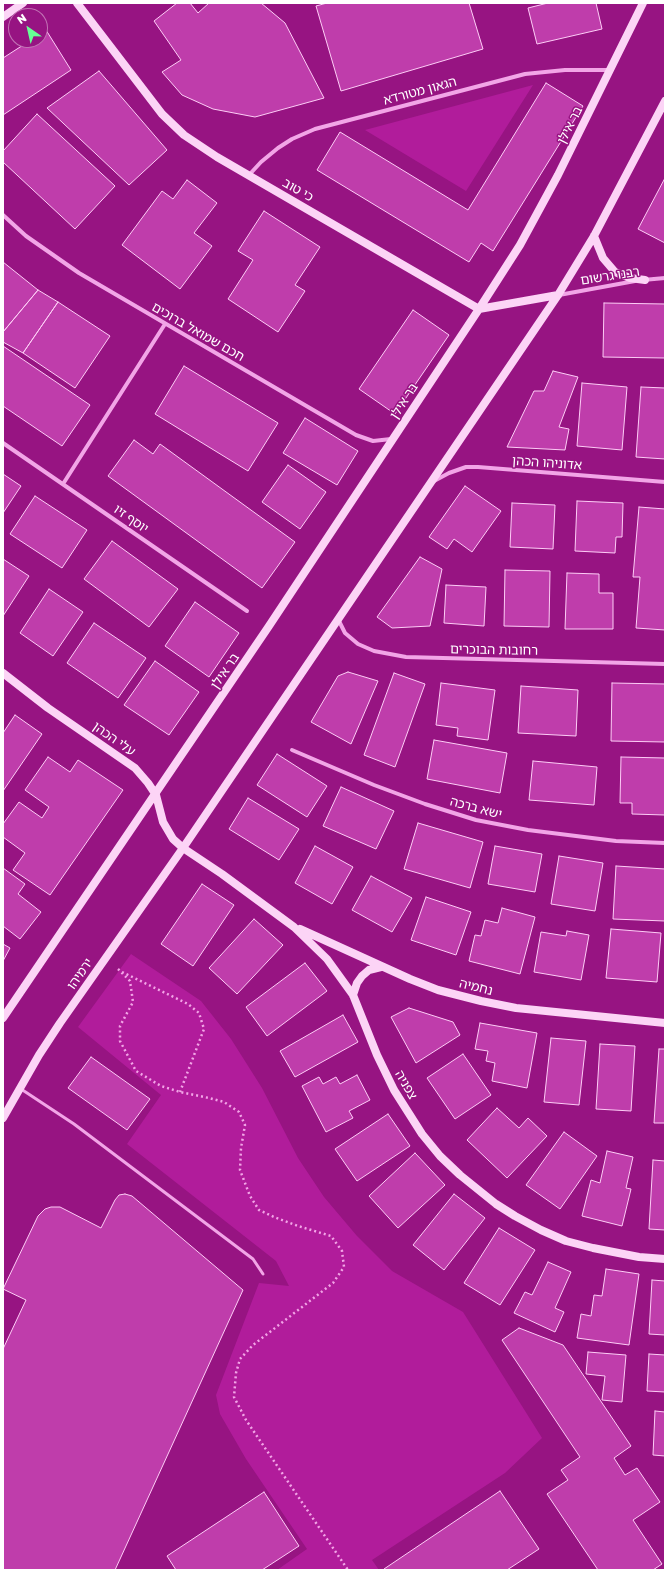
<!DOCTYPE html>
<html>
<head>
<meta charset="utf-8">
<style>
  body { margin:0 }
  #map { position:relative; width:668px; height:1573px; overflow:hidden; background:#971482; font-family:"Golos Text",sans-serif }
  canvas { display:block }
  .frame { position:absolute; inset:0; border:4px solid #fff; pointer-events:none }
  .north { position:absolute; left:8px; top:8px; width:40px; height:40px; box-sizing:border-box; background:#971482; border:1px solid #c172b4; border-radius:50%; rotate:326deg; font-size:11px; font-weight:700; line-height:16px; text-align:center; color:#fff }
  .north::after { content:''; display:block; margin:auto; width:14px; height:18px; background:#66ff95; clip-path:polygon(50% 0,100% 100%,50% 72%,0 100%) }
</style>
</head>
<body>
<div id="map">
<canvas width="668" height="1573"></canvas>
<div class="frame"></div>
<div class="north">N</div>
</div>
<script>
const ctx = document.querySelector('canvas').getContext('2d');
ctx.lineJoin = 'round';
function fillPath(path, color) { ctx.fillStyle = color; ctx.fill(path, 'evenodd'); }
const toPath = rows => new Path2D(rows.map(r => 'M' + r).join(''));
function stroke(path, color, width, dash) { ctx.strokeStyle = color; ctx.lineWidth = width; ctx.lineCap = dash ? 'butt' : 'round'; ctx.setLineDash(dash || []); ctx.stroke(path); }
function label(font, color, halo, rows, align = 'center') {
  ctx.font = font + ' "Golos Text","Noto Sans Hebrew",sans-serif'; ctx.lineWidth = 3; ctx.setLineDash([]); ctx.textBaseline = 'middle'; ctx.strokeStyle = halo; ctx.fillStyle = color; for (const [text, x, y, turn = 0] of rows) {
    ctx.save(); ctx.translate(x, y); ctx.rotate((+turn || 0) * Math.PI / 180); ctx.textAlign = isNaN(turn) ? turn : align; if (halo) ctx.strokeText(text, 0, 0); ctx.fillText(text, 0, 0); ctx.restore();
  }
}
fillPath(toPath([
  [533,85,466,191,365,130],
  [131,954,201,1001,231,1039,262,1088,298,1158,324,1197,357,1236,392,1271,463,1312,542,1438,505,1473,372,1560,379,1570,277,1570,307,1549,246,1459,220,1414,216,1395,259,1283,289,1286,276,1261,127,1144,161,1095,78,1027]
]), '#b11c9b');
const building = toPath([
  [177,3,190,3,198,13,209,3,261,3,285,23,324,98,255,117,213,109,182,95,162,72,181,60,154,21,177,3],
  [327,3,469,3,483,49,341,91,316,6,327,3],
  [548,3,596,3,602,29,537,44,528,8,548,3],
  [46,30,71,70,3,115,3,58,31,40,40,40,40,34,46,30],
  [99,71,167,150,129,185,47,108,99,71],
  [546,83,583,106,493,251,481,243,469,262,317,170,340,132,468,210,546,83],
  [37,114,115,186,75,229,3,162,3,151,37,114],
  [665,178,665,243,638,229,665,178],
  [187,180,217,203,194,233,212,246,180,289,122,245,162,191,173,199,187,180],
  [264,211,320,247,295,285,305,291,278,332,228,299,253,260,238,251,264,211],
  [3,262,38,290,3,332,3,262],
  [38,290,58,302,23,353,3,342,3,332,38,290],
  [58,302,110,336,75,388,23,353,58,302],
  [604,303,665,304,665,358,603,357,604,303],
  [413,310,449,335,395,414,359,389,413,310],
  [3,346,90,405,62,446,3,406,3,346],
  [184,366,278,423,248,471,155,414,184,366],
  [553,371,578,377,559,427,569,429,565,450,507,447,534,391,544,391,553,371],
  [582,383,627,387,622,450,577,446,582,383],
  [641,387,665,388,665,459,636,457,641,387],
  [305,418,358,451,337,485,283,453,305,418],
  [134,440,153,454,160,444,295,542,262,588,108,476,134,440],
  [288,465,326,492,300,529,262,502,288,465],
  [3,474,21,486,3,513,3,474],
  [465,486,501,511,472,552,454,539,447,549,429,537,465,486],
  [35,496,87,530,62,568,10,534,35,496],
  [577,501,623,503,622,537,616,537,615,553,575,551,577,501],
  [512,503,555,505,553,549,510,547,512,503],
  [639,507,665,509,665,630,636,628,640,577,633,577,639,507],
  [112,541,178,589,149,627,84,579,112,541],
  [420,557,442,569,430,626,392,628,377,617,420,557],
  [3,559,29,576,3,616,3,559],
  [505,570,550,571,549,627,504,626,505,570],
  [567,573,599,574,599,593,613,593,613,629,565,629,567,573],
  [446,585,486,587,484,626,444,623,446,585],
  [49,589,83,612,53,656,20,633,49,589],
  [195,602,239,633,209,677,165,646,195,602],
  [94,623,146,658,118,698,67,663,94,623],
  [155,661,199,692,169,735,124,705,155,661],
  [348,672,378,681,351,744,311,722,338,676,348,672],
  [394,673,425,684,395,767,364,755,394,673],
  [441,683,495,690,488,740,457,736,458,728,436,725,441,683],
  [612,683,665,684,665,742,611,741,612,683],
  [521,686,578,690,576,736,518,733,521,686],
  [15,715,42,734,3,791,3,733,15,715],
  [434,740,507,753,500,793,427,779,434,740],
  [277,754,327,786,307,817,257,785,277,754],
  [48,757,70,772,78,760,123,790,50,895,13,870,25,853,3,837,3,824,19,802,42,818,49,807,25,790,48,757],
  [621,757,665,758,665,815,632,814,632,803,620,803,621,757],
  [533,761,597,767,594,805,529,800,533,761],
  [341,787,394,811,376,849,323,826,341,787],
  [248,798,299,829,279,860,229,829,248,798],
  [418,823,483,842,470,888,404,869,418,823],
  [315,846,353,867,332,904,295,883,315,846],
  [495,846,542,854,535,892,488,884,495,846],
  [559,856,603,863,595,911,551,904,559,856],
  [616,866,665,869,665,921,613,919,616,866],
  [3,868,25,884,18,894,41,912,20,939,3,926,3,868],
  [371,876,412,898,392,932,352,910,371,876],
  [202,884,234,905,193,966,161,944,202,884],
  [426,897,471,912,456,955,411,940,426,897],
  [502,908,535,917,520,974,469,961,475,935,481,936,485,920,498,923,502,908],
  [254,919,283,945,237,994,209,968,254,919],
  [611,929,661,933,657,982,606,978,611,929],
  [567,931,589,935,581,980,534,972,541,932,566,936,567,931],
  [3,944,10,948,3,961,3,944],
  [305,963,327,991,267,1036,246,1007,305,963],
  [409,1008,453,1022,460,1035,416,1063,391,1017,409,1008],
  [343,1015,358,1042,295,1077,280,1051,343,1015],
  [480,1023,537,1033,527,1088,492,1081,495,1063,486,1061,488,1051,475,1049,480,1023],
  [551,1038,586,1041,579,1105,544,1102,551,1038],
  [600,1044,635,1046,631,1111,596,1109,600,1044],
  [659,1049,665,1049,665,1123,654,1123,659,1049],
  [463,1054,491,1095,455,1119,427,1078,463,1054],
  [91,1057,150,1099,127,1130,68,1088,91,1057],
  [357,1075,370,1100,349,1111,353,1118,326,1132,302,1086,319,1077,323,1084,336,1077,340,1084,357,1075],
  [497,1108,519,1128,528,1118,547,1136,507,1178,467,1140,497,1108],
  [388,1114,410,1146,357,1181,335,1149,388,1114],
  [564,1132,597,1156,560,1209,526,1185,564,1132],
  [607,1151,633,1157,626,1188,631,1189,622,1226,582,1216,591,1180,600,1183,607,1151],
  [415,1153,445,1185,398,1228,369,1196,415,1153],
  [653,1160,665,1161,665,1230,649,1229,653,1160],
  [125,1194,132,1196,243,1290,115,1570,3,1570,3,1349,26,1300,3,1289,38,1216,45,1209,51,1207,60,1207,101,1228,115,1200,119,1195,125,1194],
  [454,1194,485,1218,444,1270,413,1245,454,1194],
  [499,1228,535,1250,500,1305,464,1283,499,1228],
  [548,1262,571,1272,555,1308,564,1312,555,1332,514,1313,525,1292,532,1295,548,1262],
  [606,1269,639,1274,629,1345,577,1338,581,1314,591,1316,594,1295,602,1296,606,1269],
  [652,1280,665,1281,665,1335,649,1334,652,1280],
  [519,1328,563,1345,631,1446,614,1458,625,1475,637,1468,660,1502,633,1520,662,1564,653,1570,598,1570,547,1494,568,1480,561,1470,580,1457,502,1340,519,1328],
  [588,1352,626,1355,622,1402,602,1400,605,1376,586,1374,588,1352],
  [649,1354,665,1355,665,1392,647,1391,649,1354],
  [655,1411,665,1412,665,1456,653,1455,655,1411],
  [500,1491,539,1549,507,1570,385,1570,384,1569,500,1491],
  [264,1492,299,1546,262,1570,176,1570,167,1556,264,1492]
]);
fillPath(building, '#bf3dab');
stroke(building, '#fdcdf6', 1);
stroke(toPath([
  [118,969,130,981,133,1002,120,1026,120,1041,136,1071,161,1086,180,1092,209,1098,224,1102,239,1112,245,1125,241,1148,240,1170,250,1196,259,1210,274,1217,298,1226,331,1236,342,1251,344,1267,333,1283,253,1345,240,1359,236,1373,234,1397,246,1420,348,1570],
  [122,972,188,1004,199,1013,204,1029,180,1092]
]), '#f2a5e7', 2.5, [2, 3]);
stroke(toPath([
  [21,1089,74,1124,253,1259,263,1274]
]), '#f2a5e7', 3);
stroke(toPath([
  [249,175,261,162,278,148,292,139,315,129,525,74,565,70,610,70],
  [3,215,26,236,79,273,356,435,373,441,391,439],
  [643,280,665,278],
  [559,295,635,281],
  [3,443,247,611],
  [434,481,449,473,466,467,478,467,665,482],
  [63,484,165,324],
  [338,619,345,633,358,644,374,651,406,657,665,664],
  [292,750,374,785,425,804,476,820,528,830,616,841,665,843]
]), '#f2a5e7', 4);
stroke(toPath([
  [77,3,162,114,184,135,217,157,479,309,558,295],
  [3,17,23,3],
  [594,236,603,258,615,272,630,278,645,280],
  [3,673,48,708,135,768,148,783,156,795,163,822,173,839,183,848,222,874,294,927,327,959,353,995,377,1055,394,1090,422,1134,440,1156,460,1175,496,1204,515,1216,541,1230,566,1241,593,1248,639,1257,665,1259],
  [300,929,410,979,438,990,481,1001,516,1008,665,1023],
  [353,995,357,983,362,976,369,970,381,967],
  [3,1018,269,626,479,309,520,245,558,175,643,3],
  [3,1118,39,1055,60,1023,183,848,558,295,594,236,665,101]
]), '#fcd4f6', 8);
label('13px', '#fff', '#971482', [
  ["הגאון מטורדא",420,91,-15],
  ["בר אילן",570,125,-63],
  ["כי טוב",298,190,30],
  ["רבנו גרשום",610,276,-9],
  ["חכם שמואל ברוכים",198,332,30],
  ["בר אילן",404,401,-57],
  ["אדוניהו הכהן",547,463,4],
  ["יוסף זיו",131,519,35],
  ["רחובות הבוכרים",494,650,1],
  ["בר אילן",225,671,-56],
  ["עלי הכהן",114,739,35],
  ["ישא ברכה",476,808,15],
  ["ירמיהו",80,974,-55],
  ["נחמיה",476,987,14],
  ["צפניה",406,1085,60]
]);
</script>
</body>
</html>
